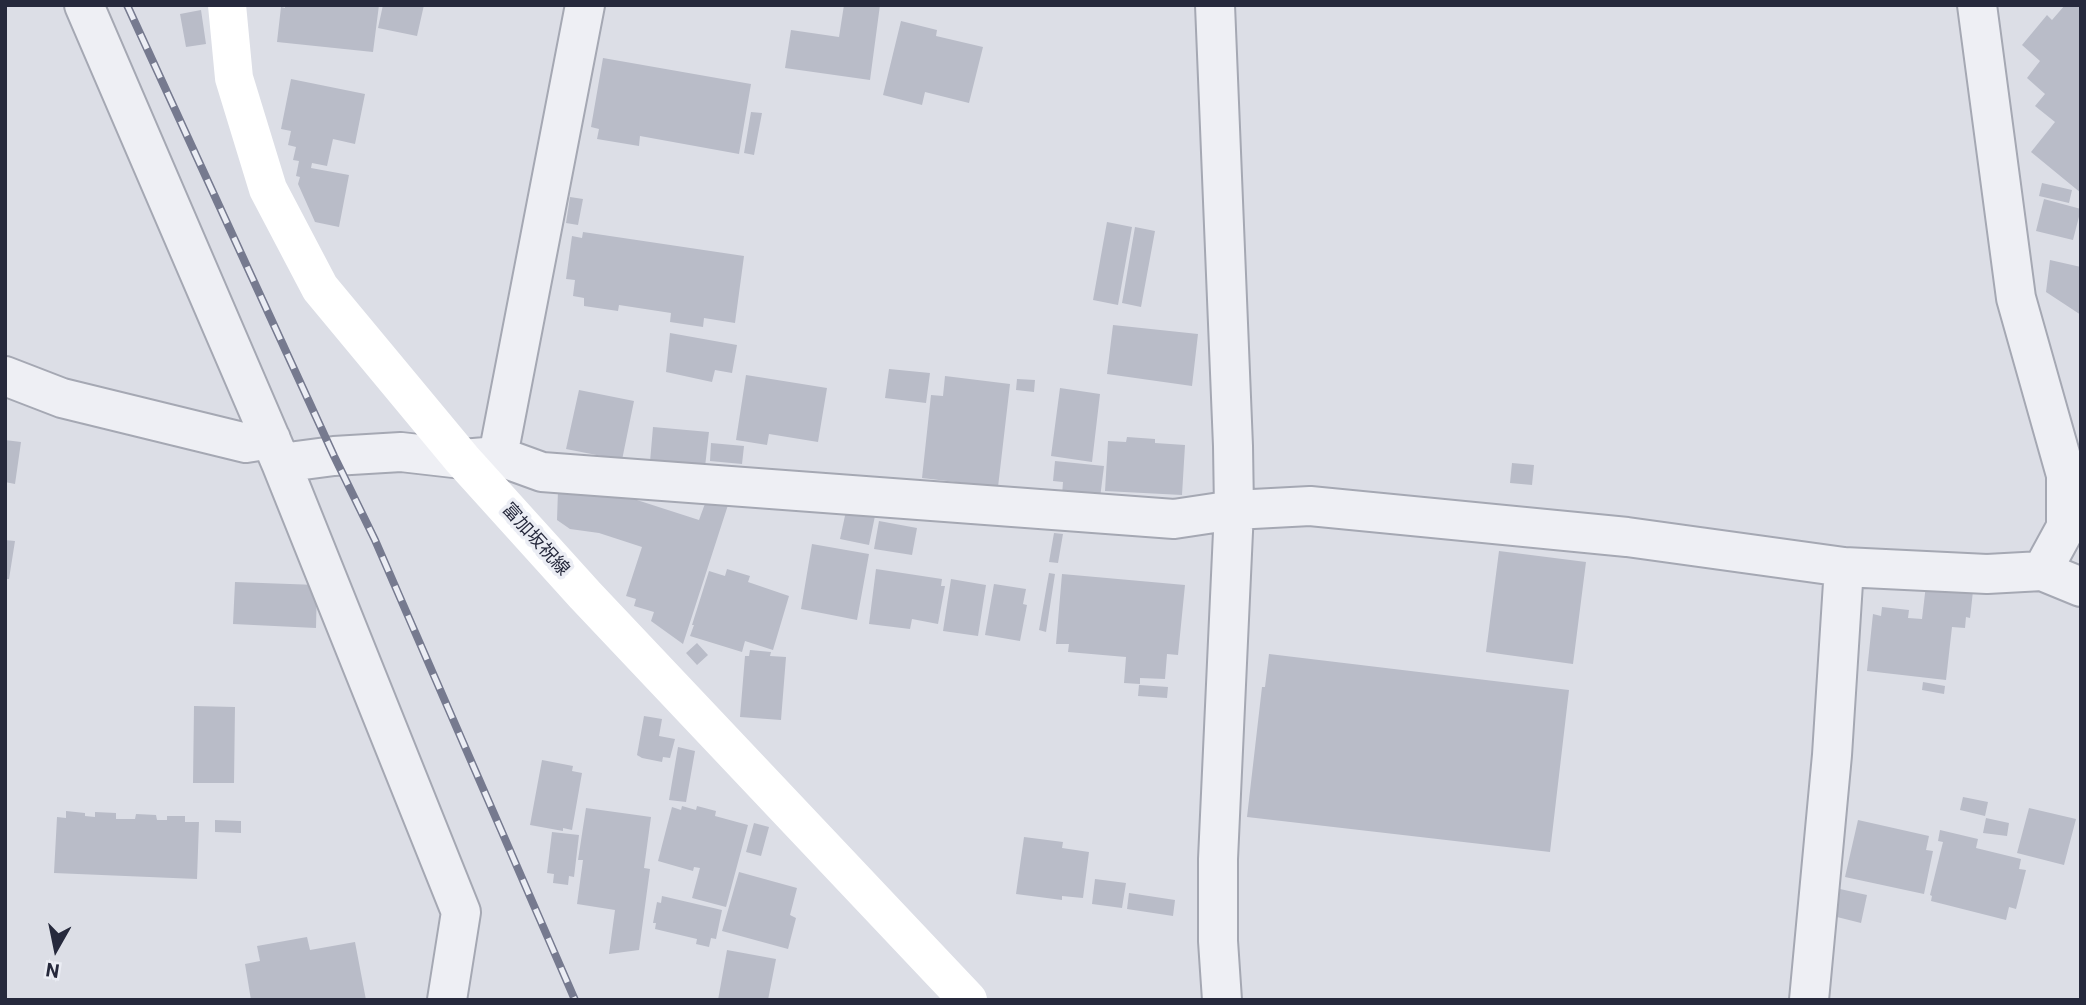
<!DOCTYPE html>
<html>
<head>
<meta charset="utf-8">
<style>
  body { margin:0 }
  #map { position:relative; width:2086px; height:1005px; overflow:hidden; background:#dcdee6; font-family:Roboto,sans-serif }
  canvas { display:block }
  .frame { position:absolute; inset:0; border:7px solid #26293c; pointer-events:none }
  .north { position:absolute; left:21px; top:914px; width:70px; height:70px; -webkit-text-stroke:5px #ebedf4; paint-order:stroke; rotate:189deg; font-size:19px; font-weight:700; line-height:28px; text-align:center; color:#26293c }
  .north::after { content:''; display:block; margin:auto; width:24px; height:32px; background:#26293c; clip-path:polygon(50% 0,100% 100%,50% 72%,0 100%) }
</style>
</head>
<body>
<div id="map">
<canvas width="2086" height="1005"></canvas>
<div class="frame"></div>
<div class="north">N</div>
</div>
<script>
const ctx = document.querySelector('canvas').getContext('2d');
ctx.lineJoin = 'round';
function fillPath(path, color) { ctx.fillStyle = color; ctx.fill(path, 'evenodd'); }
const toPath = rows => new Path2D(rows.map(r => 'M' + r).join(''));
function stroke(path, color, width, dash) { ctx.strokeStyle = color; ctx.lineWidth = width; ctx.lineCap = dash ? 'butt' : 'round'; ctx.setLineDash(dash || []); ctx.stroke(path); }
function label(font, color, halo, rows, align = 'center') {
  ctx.font = font + ' Roboto,"Noto Sans JP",sans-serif'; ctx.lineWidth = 7; ctx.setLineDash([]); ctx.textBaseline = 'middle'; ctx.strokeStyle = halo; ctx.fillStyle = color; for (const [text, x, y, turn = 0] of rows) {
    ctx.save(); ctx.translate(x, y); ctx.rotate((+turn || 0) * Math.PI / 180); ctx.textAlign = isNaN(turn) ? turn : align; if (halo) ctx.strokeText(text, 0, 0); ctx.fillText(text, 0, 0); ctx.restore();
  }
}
fillPath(toPath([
  [285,5,379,5,373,52,277,42,281,7,285,8],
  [383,5,424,5,417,36,378,28],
  [844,5,880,5,870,80,785,68,791,30,839,37],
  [2065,5,2081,5,2081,193,2031,152,2055,122,2035,106,2045,94,2027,78,2040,61,2022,45,2047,15,2052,20],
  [201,10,206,44,186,47,180,14],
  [901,21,937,30,936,36,983,47,969,103,925,92,922,105,883,95],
  [603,58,751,84,739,154,640,136,639,146,597,139,599,129,591,127],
  [291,79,365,94,355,144,333,139,327,166,312,163,311,168,349,175,339,227,315,222,298,184,300,177,296,176,299,161,293,160,296,147,288,145,291,131,281,129],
  [751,112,762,113,754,155,744,153],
  [2042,183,2072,190,2069,203,2039,196],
  [570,197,583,199,578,225,566,223],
  [2044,199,2081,209,2073,240,2036,231],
  [1107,222,1132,227,1118,305,1093,300],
  [1135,227,1155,231,1141,307,1122,303],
  [583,232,744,256,735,323,704,318,703,327,670,322,671,313,619,305,618,311,584,306,584,298,573,296,575,280,566,279,572,236,582,238],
  [2050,260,2081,267,2081,315,2046,292],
  [1113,325,1198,334,1192,386,1107,374],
  [670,333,737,345,732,373,715,370,712,382,666,372],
  [889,369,930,373,926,403,885,398],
  [746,375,827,388,818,442,769,434,767,445,736,440],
  [945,376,1010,384,998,487,922,478,931,395,943,396],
  [1017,379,1035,380,1034,392,1016,390],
  [1060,388,1100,394,1092,462,1051,456],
  [579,390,634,401,622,460,566,449],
  [653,427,709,432,705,467,650,462],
  [1127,437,1155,439,1155,443,1185,445,1182,495,1105,491,1108,441,1126,442],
  [5,440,21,442,15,484,5,482],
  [711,443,744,446,742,464,710,461],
  [1055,461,1104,466,1100,498,1062,495,1063,482,1053,481],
  [1512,463,1534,465,1532,485,1510,483],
  [558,490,612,492,699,520,707,498,728,505,683,644,651,621,654,612,634,606,636,599,626,596,642,547,599,533,570,529,557,520],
  [846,511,875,516,869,545,840,539],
  [879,521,917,528,912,555,874,549],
  [1054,533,1063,534,1058,563,1049,562],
  [5,540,15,541,9,579,5,579],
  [812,544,869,554,857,620,801,609],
  [1499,551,1586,562,1573,664,1486,652],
  [727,569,750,576,748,582,789,596,773,650,745,641,742,652,690,636,694,625,692,625,709,571,725,576],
  [876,569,942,579,941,586,945,586,938,624,912,619,910,629,869,624],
  [1049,573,1055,574,1046,632,1039,630],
  [1062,574,1185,585,1178,655,1167,654,1165,679,1140,678,1140,684,1124,683,1126,657,1068,652,1069,644,1056,644],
  [951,579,986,585,978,636,943,631],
  [235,582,317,585,316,628,233,624],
  [994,584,1026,589,1023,604,1027,605,1020,641,985,635],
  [1926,585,1973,591,1970,618,1966,617,1965,628,1952,627,1946,680,1867,671,1873,614,1881,616,1882,607,1909,610,1908,618,1922,619],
  [697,643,708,655,697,665,686,653],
  [750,650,771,652,770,656,786,657,781,720,740,717,745,656,749,656],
  [1269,654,1569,690,1550,852,1247,817,1262,687,1265,687],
  [1923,682,1945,686,1944,694,1922,690],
  [1139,685,1168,687,1167,698,1138,696],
  [194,706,235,707,234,783,193,783],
  [644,716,662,719,659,736,675,739,670,758,663,757,662,762,642,758,637,755],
  [678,747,695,751,686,802,669,800],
  [542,760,573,766,572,771,582,773,572,830,563,828,563,831,530,825],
  [1963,797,1988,802,1985,816,1960,810],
  [682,806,696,810,697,806,716,811,715,816,748,825,726,907,692,898,700,868,694,867,693,871,658,861,672,807,681,810],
  [586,808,651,817,644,868,650,869,639,950,609,954,615,910,577,904,583,860,578,860],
  [2029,808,2076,819,2064,865,2017,853],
  [66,811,85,813,85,816,95,817,95,812,116,813,116,819,135,819,136,814,156,815,157,820,167,820,167,816,185,816,185,822,199,822,197,879,54,873,57,817,66,818],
  [1986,818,2009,823,2007,836,1983,833],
  [215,820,241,821,241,833,215,832],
  [1858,820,1929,836,1926,850,1933,851,1924,894,1845,877],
  [754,823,769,827,761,856,746,852],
  [1940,830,1978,839,1976,848,2021,859,2019,869,2026,870,2016,909,2009,907,2006,920,1931,901,1932,896,1930,895,1943,842,1938,841],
  [552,832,579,835,574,877,569,876,568,885,553,883,554,874,547,873],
  [1024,837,1063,842,1062,848,1089,852,1083,898,1062,896,1062,900,1016,894],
  [739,872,797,888,790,915,796,918,788,949,722,931],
  [1095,879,1126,883,1122,908,1092,904],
  [1840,889,1867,895,1861,923,1833,916],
  [1129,893,1175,900,1173,916,1127,909],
  [662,896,722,910,716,939,711,938,709,947,696,944,697,939,655,929,656,923,653,923,657,902,661,903],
  [307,937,310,950,355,942,366,1000,251,1000,245,964,260,961,257,946],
  [727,950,776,959,768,1000,718,1000]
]), '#b9bcc8');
const minor = toPath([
  [84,5,281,463,461,912,447,1000],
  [1215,5,1233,446,1234,510,1218,859,1218,941,1222,1000],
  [1977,5,2016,298,2066,475,2066,527,2042,571],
  [5,376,62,398,246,443,271,439],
  [498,456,585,5],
  [281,463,334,456,401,452,462,459,498,456,542,472,1174,519,1234,510,1310,506,1627,537,1844,567,1987,574,2042,571,2081,587],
  [1809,1000,1832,755,1844,567]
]);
stroke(minor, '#a5a8b3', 42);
stroke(minor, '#eeeff4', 38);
stroke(toPath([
  [227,5,234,78,268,189,320,288,462,459,585,595,968,1000]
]), '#fff', 38);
const rail = toPath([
  [127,5,334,456,375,540,575,1000]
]);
stroke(rail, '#767a8f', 8);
stroke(rail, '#ebedf4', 5, [16]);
label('18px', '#26293c', '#ebedf4', [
  ["富加坂祝線",535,540,48]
]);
</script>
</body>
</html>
